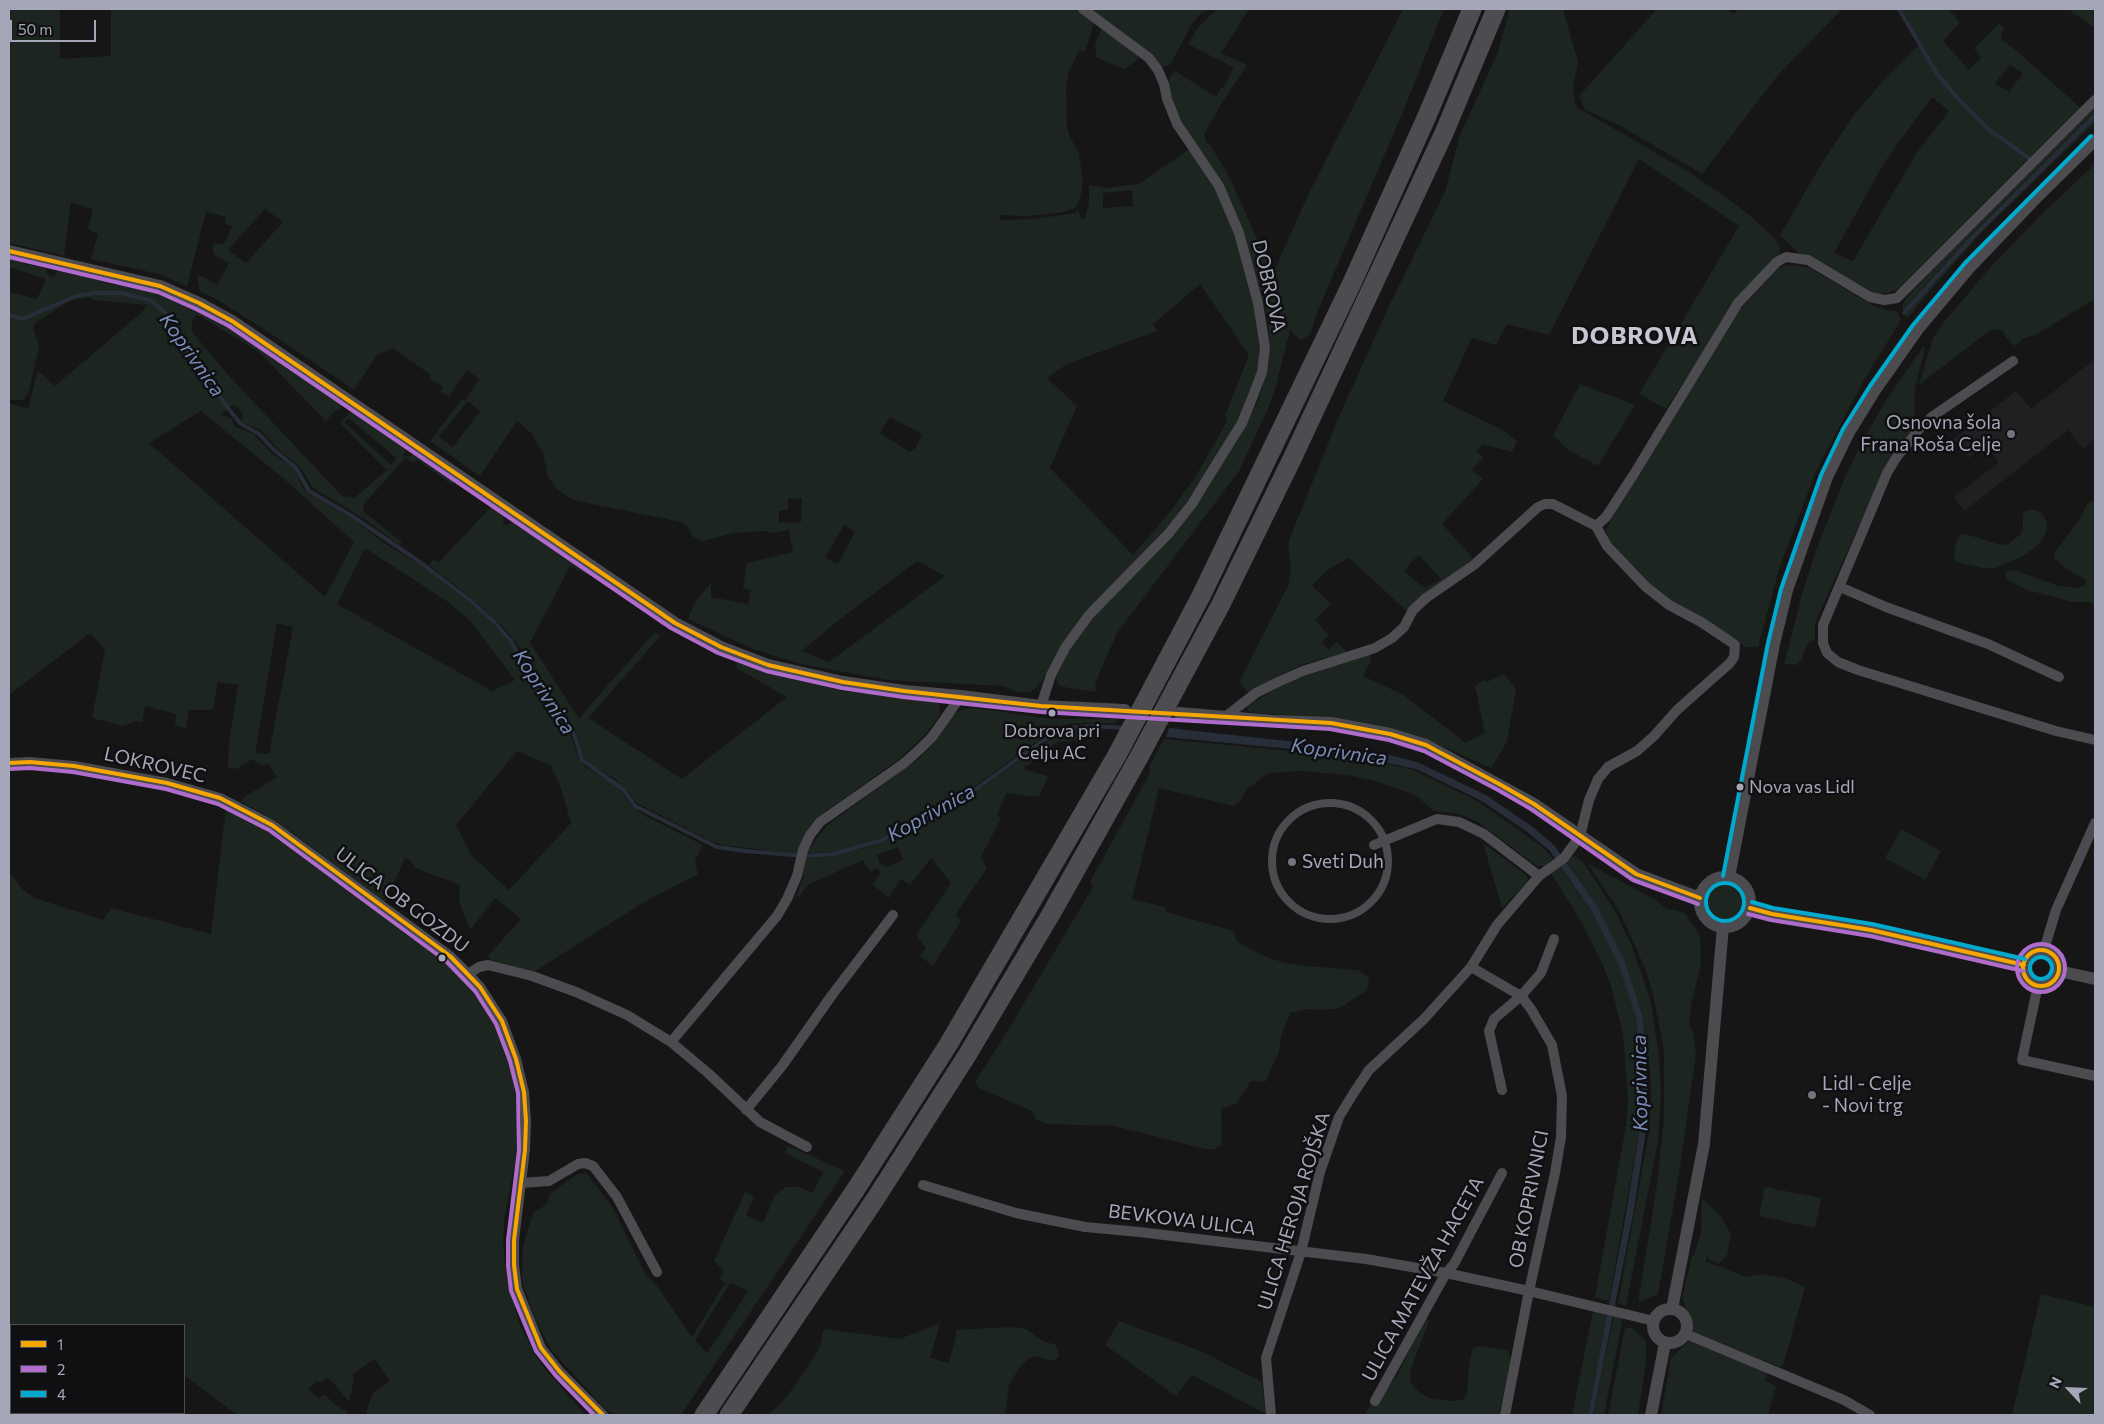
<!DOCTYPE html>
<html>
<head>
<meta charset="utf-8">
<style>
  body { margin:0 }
  #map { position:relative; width:2104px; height:1424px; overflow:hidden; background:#161616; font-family:Commissioner,sans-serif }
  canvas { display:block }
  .frame { position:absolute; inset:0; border:10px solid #a5a7b8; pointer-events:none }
  .legend { position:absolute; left:10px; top:1324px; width:175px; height:90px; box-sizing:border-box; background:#101012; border:1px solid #4c4c54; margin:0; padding:6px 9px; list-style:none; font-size:15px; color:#a5a7b8 }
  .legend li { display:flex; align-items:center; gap:10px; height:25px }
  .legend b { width:25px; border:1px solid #4c4c54 }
  .north { position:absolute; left:2044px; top:1364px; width:50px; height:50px; -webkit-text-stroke:4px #101012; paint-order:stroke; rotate:295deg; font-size:14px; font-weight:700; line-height:20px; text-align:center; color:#a5a7b8 }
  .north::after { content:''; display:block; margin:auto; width:18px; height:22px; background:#a5a7b8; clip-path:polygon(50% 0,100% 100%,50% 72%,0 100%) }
  .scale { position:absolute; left:10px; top:20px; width:86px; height:22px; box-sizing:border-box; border:2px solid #a5a7b8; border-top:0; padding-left:6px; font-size:15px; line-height:18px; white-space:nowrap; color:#a5a7b8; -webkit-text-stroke:4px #101012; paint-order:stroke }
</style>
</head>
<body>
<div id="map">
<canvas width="2104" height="1424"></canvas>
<div class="frame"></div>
<ul class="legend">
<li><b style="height:6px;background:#f7a600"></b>1</li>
<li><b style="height:6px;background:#b06ccc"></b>2</li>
<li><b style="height:6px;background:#00a9ce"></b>4</li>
</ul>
<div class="north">N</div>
<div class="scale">50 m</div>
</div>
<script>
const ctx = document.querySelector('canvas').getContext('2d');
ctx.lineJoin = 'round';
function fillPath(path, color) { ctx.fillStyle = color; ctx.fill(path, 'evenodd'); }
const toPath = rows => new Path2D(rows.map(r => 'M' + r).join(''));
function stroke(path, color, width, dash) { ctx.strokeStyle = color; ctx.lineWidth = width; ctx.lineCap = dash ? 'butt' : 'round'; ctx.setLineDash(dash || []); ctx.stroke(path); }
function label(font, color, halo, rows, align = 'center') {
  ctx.font = font + ' Commissioner,sans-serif'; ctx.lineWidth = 5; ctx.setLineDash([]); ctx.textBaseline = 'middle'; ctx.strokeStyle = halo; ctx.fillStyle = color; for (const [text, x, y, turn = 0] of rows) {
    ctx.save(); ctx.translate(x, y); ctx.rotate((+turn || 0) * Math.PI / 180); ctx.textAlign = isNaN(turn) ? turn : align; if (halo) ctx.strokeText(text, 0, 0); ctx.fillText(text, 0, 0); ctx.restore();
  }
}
fillPath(toPath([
  [2095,359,2095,439,2083,449,2068,430,1964,511,1954,497,1999,462,1985,445,1969,458,1954,439,2016,391,2031,409]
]), '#202022');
fillPath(toPath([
  [9,9,60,9,60,59,111,56,111,9,1076,9,1094,23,1085,52,1079,50,1073,63,1068,74,1066,91,1067,126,1070,137,1079,153,1083,183,1080,198,1075,208,1064,212,1027,216,999,215,1000,220,1034,219,1075,213,1078,210,1082,219,1085,219,1089,203,1089,185,1105,188,1139,184,1191,148,1212,180,1238,244,1251,290,1260,336,1260,357,1256,375,1240,417,1197,488,1173,521,1117,580,1061,645,1042,681,1036,688,1029,692,1019,692,1002,686,887,680,797,663,753,649,688,619,693,606,711,582,711,597,748,604,751,590,743,588,747,563,793,552,789,530,772,533,764,531,734,533,702,541,692,536,687,526,681,522,573,500,557,489,548,477,543,453,531,433,517,421,480,476,430,441,462,399,465,401,479,379,467,370,449,397,441,392,443,386,429,379,431,375,393,348,377,355,354,390,270,333,216,299,201,292,198,284,198,274,217,285,229,263,214,255,212,247,215,243,224,244,232,226,225,224,226,217,206,212,187,286,158,274,91,259,98,234,88,229,93,209,71,202,64,256,9,243],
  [1132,190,1133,206,1103,208,1103,193],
  [265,209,283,222,246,263,228,250],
  [1200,284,1249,355,1225,416,1227,421,1196,476,1170,512,1133,555,1050,468,1077,406,1047,378,1067,364,1157,331,1153,324],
  [468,401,480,411,453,447,439,437],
  [890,417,922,434,916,447,910,452,880,433],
  [802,498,801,522,779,523,779,511,788,509,788,499],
  [844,525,855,532,838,564,825,558],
  [917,561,945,576,829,662,802,651,835,623],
  [1090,9,1208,9,1199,15,1191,26,1170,65,1160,67,1139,55,1135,62,1124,69,1096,57,1095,44,1101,30],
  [1217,9,1249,9,1221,53,1247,65,1220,106,1204,135,1207,143,1210,145,1229,176,1266,259,1275,269,1308,195,1403,9,1444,9,1405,107,1316,315,1310,335,1300,340,1290,330,1275,389,1267,411,1239,471,1117,633,1095,683,1097,692,1068,688,1058,685,1056,678,1066,655,1096,615,1229,453,1259,400,1267,368,1270,343,1267,316,1260,289,1231,202,1219,177,1184,128,1177,114,1168,86,1170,77,1175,71,1216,97,1221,88,1224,87,1234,68,1188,44,1197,29],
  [1510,9,1563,9,1578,62,1573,88,1575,105,1578,108,1689,172,1728,199,1752,217,1775,239,1780,247,1780,255,1735,302,1666,409,1639,394,1739,226,1639,159,1549,335,1507,324,1496,345,1472,338,1443,401,1501,429,1517,441,1512,452,1483,444,1477,451,1483,458,1472,470,1483,479,1442,524,1474,559,1408,612,1349,558,1326,571,1312,586,1331,604,1315,620,1328,635,1322,643,1329,649,1337,642,1347,652,1307,663,1281,674,1248,692,1239,682,1288,586,1291,567,1288,544,1290,538,1338,419,1388,308,1445,192,1460,135,1498,52],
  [1419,555,1441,579,1424,588,1405,572,1410,563],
  [1657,9,1727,9,1734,14,1739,9,1842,9,1778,75,1702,174,1619,125,1585,110,1579,96],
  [1897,9,1948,9,1960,22,1943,41,1969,70,1981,58,1974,48,1999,24,2004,27,2001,39,2012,47,2081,108,1987,200,1903,288,1881,295,1874,295,1801,255,1780,235,1822,163,1855,113,1884,80,1920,44],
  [2010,65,2023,73,2009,92,1995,83],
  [1932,97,1949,111,1916,154,1853,261,1834,253,1884,163],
  [2070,9,2095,9,2095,28,2069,10],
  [2095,106,2095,122,1983,231,1940,279,1907,319,1903,310,1903,304,1909,295,1994,204],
  [2095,164,2095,299,2037,334,2023,339,2014,346,2005,336,2003,331,1997,329,1989,331,1919,385,1933,338,1944,322,1994,263,2046,210],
  [9,259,47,269,46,273,54,277,58,270,64,270,119,286,118,282,126,284,176,299,229,326,344,404,338,411,336,410,326,421,259,352,198,315,196,315,192,321,192,332,231,378,342,496,354,498,387,470,340,423,352,410,407,447,403,456,408,457,416,453,456,480,452,485,418,460,412,462,405,458,363,505,364,512,402,542,399,545,366,520,313,488,300,467,277,448,260,430,242,422,242,413,237,406,233,405,221,414,232,419,235,427,254,434,271,453,294,468,303,488,311,495,351,518,387,545,426,568,474,606,503,634,518,654,532,684,552,712,564,721,569,731,578,757,585,767,610,782,621,791,632,806,645,816,703,845,695,861,698,874,644,902,534,972,491,960,488,956,521,919,495,898,470,930,459,901,460,885,415,868,410,860,405,858,385,902,298,837,274,820,240,801,246,796,277,777,268,763,262,766,253,759,236,769,228,768,229,743,238,685,218,682,213,710,189,710,186,728,175,725,176,714,145,706,142,722,135,721,123,726,92,718,105,650,90,633,9,695,9,403,28,409,37,373,39,371,55,386,142,312,147,305,94,300,89,297,69,301,35,323,33,327,39,346,29,391,24,400,13,400,9,398,9,292,37,299,46,279,9,267],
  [201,411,284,479,354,542,325,597,149,443],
  [349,418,396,458,391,465,344,422],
  [365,548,448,602,471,622,515,680,492,691,337,604],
  [277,623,293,627,269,754,255,753],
  [517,751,551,766,560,785,571,823,509,890,472,856,456,825],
  [1792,265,1810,268,1874,306,1886,310,1897,311,1901,320,1863,382,1816,471,1779,569,1758,647,1745,647,1702,617,1672,602,1657,592,1610,544,1606,530,1615,512,1638,478,1734,316,1775,272,1783,266],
  [1923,347,1925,348,1915,388,1914,427,1892,455,1884,470,1815,623,1815,640,1810,641,1804,651,1802,659,1796,665,1784,664,1802,595,1814,556,1843,482,1864,438,1888,397],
  [1580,384,1635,405,1598,466,1568,450,1553,435],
  [2095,501,2095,605,2090,602,2071,602,2050,596,2027,590,2008,580,2005,575,2007,571,2013,570,2059,586,2076,588,2085,585,2086,580,2065,568,2054,558,2055,552,2081,518,2087,503],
  [492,506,505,515,503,524,507,525,514,521,588,572,585,574,570,566,530,643,579,718,654,633,661,635,588,718,682,779,787,697,735,667,738,661,796,680,844,691,938,701,940,707,939,716,925,735,898,760,818,817,809,827,798,854,723,845,711,841,637,803,625,788,614,778,587,763,582,755,575,730,565,716,556,709,536,681,523,652,507,631,477,603,429,565,433,560,439,562],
  [2027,510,2035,510,2042,513,2047,523,2046,533,2037,546,2021,557,1996,568,1982,568,1957,562,1954,556,1955,546,1960,535,1965,534,2001,545,2008,544,2021,534,2023,529,2023,514],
  [1370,654,1371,660,1363,676,1402,694,1466,743,1485,733,1475,686,1483,680,1487,682,1504,674,1516,689,1507,742,1491,768,1424,738,1287,715,1254,713,1248,711,1247,706,1288,682],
  [973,708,1054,719,1118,719,1116,723,1073,723,1057,727,946,807,884,837,834,852,806,853,826,826,922,756,942,732,953,714,965,709],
  [1074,729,1094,730,1091,736,1085,735,1076,740,1058,742,1036,755,1031,763,1025,766,1025,770,1048,776,1039,797,1006,793,997,815,1001,818,981,857,987,868,955,915,961,921,933,966,920,956,926,947,916,935,951,883,931,858,910,885,901,879,889,898,872,884,881,873,877,868,870,872,863,860,812,883,807,886,799,897,796,896,803,879,805,858,835,856,883,842,949,810,1060,732],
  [898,847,903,860,887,867,880,864,877,855],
  [1164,739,1344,756,1411,769,1477,801,1541,846,1553,858,1545,866,1537,866,1478,822,1461,814,1433,811,1417,796,1376,781,1348,775,1301,771,1269,773,1248,788,1239,802,1234,806,1159,788,1132,899,1165,907,1166,912,1234,931,1237,942,1264,956,1282,962,1305,966,1358,970,1369,978,1367,990,1340,1008,1323,1010,1306,1009,1290,1013,1281,1036,1279,1052,1265,1082,1251,1081,1236,1104,1221,1108,1222,1144,1215,1149,1205,1149,1114,1126,1047,1124,1035,1119,1032,1111,979,1088,975,1082,1005,1035,1093,887,1090,882,1151,771,1149,767],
  [226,808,260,825,293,846,445,962,473,992,494,1025,510,1064,517,1103,519,1143,505,1214,503,1243,507,1282,520,1325,535,1354,545,1369,586,1415,369,1415,366,1412,373,1393,390,1381,375,1359,352,1374,354,1379,349,1402,334,1384,327,1378,321,1383,317,1381,309,1389,318,1398,325,1395,337,1406,348,1412,347,1415,237,1415,184,1375,184,1325,11,1325,11,1413,148,1413,149,1415,9,1415,9,871,23,890,35,898,103,920,111,908,211,934],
  [1901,829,1941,851,1925,880,1885,858],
  [1483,843,1526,875,1528,879,1526,883,1502,908],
  [1574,856,1581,860,1600,887,1617,915,1631,944,1651,1002,1659,1056,1661,1092,1658,1141,1626,1306,1618,1303,1649,1132,1651,1092,1650,1072,1642,1014,1624,959,1596,904,1566,861],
  [1588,864,1656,900,1665,908,1685,913,1700,935,1701,964,1691,1005,1689,1024,1692,1028,1696,1054,1679,1174,1658,1294,1638,1302,1656,1191,1664,1121,1664,1051,1653,994,1645,968,1619,911],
  [1559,866,1591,910,1618,963,1636,1017,1639,1042,1642,1076,1641,1121,1609,1301,1595,1297,1626,1126,1628,1101,1623,1034,1611,986,1602,963,1579,918,1551,873],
  '1708 902a17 17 0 1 1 34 0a17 17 0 1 1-34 0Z',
  [788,1146,845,1171,681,1415,616,1415,605,1409,552,1351,535,1319,522,1281,523,1246,533,1213,547,1204,550,1194,560,1186,578,1174,586,1173,612,1206,646,1275,657,1286,692,1337,725,1283,720,1279,724,1271,714,1261,745,1192,754,1197,746,1215,763,1223,775,1195,786,1187,800,1187,813,1193,823,1172,785,1153],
  [730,1283,748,1291,707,1353,695,1340],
  [1765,1187,1821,1198,1815,1228,1759,1216],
  [1702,1199,1720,1215,1731,1234,1727,1255,1719,1264,1710,1260,1707,1256,1705,1261,1746,1277,1762,1274,1782,1277,1805,1287,1783,1366,1780,1367,1694,1332,1682,1297,1692,1256,1694,1256,1701,1231],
  [2041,1294,2095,1307,2095,1415,2012,1415],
  [1593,1311,1607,1314,1588,1415,1572,1415],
  [1614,1316,1623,1317,1604,1415,1593,1415],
  [1426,1318,1429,1321,1411,1369,1410,1382,1418,1391,1429,1398,1450,1401,1462,1400,1467,1394,1469,1364,1473,1348,1480,1346,1507,1350,1511,1359,1499,1415,1365,1415,1369,1407,1380,1400,1399,1372,1415,1337],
  [1119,1321,1203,1352,1262,1382,1266,1414,1192,1375,1176,1396,1105,1345],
  [940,1323,930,1358,949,1363,956,1336,956,1330,1010,1327,1026,1329,1043,1341,1056,1345,1059,1357,1053,1361,1036,1356,1028,1359,1019,1368,1009,1385,1005,1415,767,1415,782,1403,800,1378,819,1349,824,1329,900,1339],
  [1625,1328,1632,1328,1646,1341,1646,1363,1638,1415,1608,1415],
  [1691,1339,1768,1373,1765,1381,1776,1386,1768,1415,1661,1415,1671,1358]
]), '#1d2520');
fillPath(toPath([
  [1169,728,1333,746,1386,754,1417,762,1486,795,1530,825,1554,845,1596,904,1624,959,1642,1014,1647,1054,1648,1103,1645,1137,1633,1215,1593,1415,1588,1415,1625,1220,1641,1121,1642,1094,1639,1042,1636,1017,1618,963,1591,910,1549,850,1526,831,1482,801,1416,769,1344,754,1166,737]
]), '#282e39');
stroke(toPath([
  [1899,9,1937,74,1961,102,1988,129,2033,161],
  [1904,313,1973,237,2095,116],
  [9,315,23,319,76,296,94,293,121,293,150,300,169,316,190,356,231,412,241,424,259,434,272,448,296,468,309,491,352,516,420,562,471,601,495,623,511,641,534,684,556,712,564,719,574,734,582,760,624,790,635,806,717,847,745,851,805,856,834,854,882,840,955,804,1045,739,1069,728,1093,726,1124,728]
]), '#282e39', 4);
stroke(toPath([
  '1272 861a58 58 0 1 1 116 0a58 58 0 1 1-116 0Z'
]), '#4b4b50', 8);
stroke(toPath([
  [2013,361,1933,416,1920,428,1896,458,1887,473,1823,625,1823,643,1827,653,1838,662,1858,670,2056,731,2095,740],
  [1840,587,1886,607,1988,644,2059,677],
  [1041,706,1051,675,1065,648,1089,615,1169,533,1192,504,1209,476,1242,423,1253,396,1262,372,1265,347,1258,303,1239,233,1219,186,1177,124,1167,99,1164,84,1158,70,1149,58,1083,9],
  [1225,717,1256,693,1280,681,1303,671,1375,648,1392,638,1404,627,1413,610,1426,598,1474,565,1538,507,1545,504,1553,504,1596,526],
  [9,763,30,762,74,766,167,783,220,798,272,825,450,956,468,974,480,987,502,1021,516,1059,524,1092,526,1121,525,1150,514,1240,514,1265,517,1289,541,1348,560,1372,603,1415],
  [1374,845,1437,819,1459,822,1484,834,1539,876],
  [2044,950,2056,910,2095,823],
  [1471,967,1521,996,1531,1009,1552,1045,1562,1096,1561,1137,1555,1173,1529,1291,1505,1415],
  [468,974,479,967,488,965,532,976,576,992,627,1015,671,1042,708,1073,760,1122,807,1147],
  [2038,985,2022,1060,2095,1076],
  [671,1042,777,916,787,899,797,876,803,850,810,835,820,822,903,764,920,749,932,737,961,696],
  [1502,1090,1489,1031,1494,1019,1521,996,1541,973,1554,939],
  [746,1110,782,1066,832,995,893,915],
  [521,1183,549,1181,578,1164,585,1163,593,1166,617,1197,657,1272],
  [923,1185,1016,1213,1085,1227,1139,1232,1366,1259,1446,1273,1529,1291,1654,1321],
  [1686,1334,1844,1400,1870,1415],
  [1375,1401,1446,1273,1454,1264,1502,1173],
  [1271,1415,1266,1358,1301,1252,1320,1172,1339,1117,1353,1094,1369,1070,1424,1019,1471,967,1497,925,1539,876,1564,858,1580,836,1589,800,1598,779,1608,767,1637,751,1654,736,1677,710,1730,663,1734,657,1735,645,1728,640,1701,622,1669,605,1645,586,1607,546,1596,526,1606,517,1634,474,1738,303,1777,262,1786,257,1808,260,1870,297,1884,300,1897,298,2095,100]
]), '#4b4b50', 10);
stroke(toPath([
  [9,251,160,286,199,303,232,321,675,623,721,647,768,665,843,682,904,691,961,696,1041,706,1125,710],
  [1179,713,1273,721,1331,723,1390,734,1426,745,1534,804,1636,874,1700,898],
  [1729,877,1774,644,1787,590,1827,477,1849,432,1875,390,1918,329,1970,267,2036,198,2095,140],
  '1700 902a25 25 0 1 1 50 0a25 25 0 1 1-50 0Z',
  [1750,908,1772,914,1871,930,2024,965],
  '2023 968a18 18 0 1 1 36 0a18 18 0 1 1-36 0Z',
  [2059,971,2095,979],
  [1672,1309,1704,1144,1723,927],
  '1653 1326a17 17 0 1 1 34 0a17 17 0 1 1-34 0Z',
  [1651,1415,1665,1343]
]), '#4b4b50', 12);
stroke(toPath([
  [1154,685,1201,596,1351,285,1427,116,1472,9],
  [1177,686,1220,606,1292,459,1444,133,1496,9],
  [704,1415,856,1189,948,1045,1117,755],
  [729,1415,874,1201,966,1057,1051,914,1139,757]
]), '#4d4d51', 19);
stroke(toPath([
  [1117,755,1154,685],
  [1139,757,1177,686]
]), '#4d4d51', 19);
stroke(toPath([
  [9,251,160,286,199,303,232,321,675,623,721,647,768,665,843,682,904,691,1041,706,1331,723,1390,734,1426,745,1501,785,1534,804,1636,874,1700,898],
  [9,763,30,762,74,766,167,783,220,798,272,825,450,956,480,987,502,1021,516,1059,524,1092,526,1121,525,1150,514,1240,514,1265,517,1289,541,1348,560,1372,603,1415],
  [1750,908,1772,914,1871,930,2024,965],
  '2023 968a18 18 0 1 1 36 0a18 18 0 1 1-36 0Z'
]), '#f7a600', 4);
stroke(toPath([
  [9,257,158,292,196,309,229,326,671,628,718,653,766,671,842,688,903,697,1041,712,1330,729,1389,740,1424,751,1498,790,1531,809,1633,880,1698,904],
  [9,769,30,768,73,772,166,789,218,804,269,830,446,961,475,991,496,1024,510,1061,518,1093,519,1150,508,1240,508,1266,511,1291,536,1351,556,1376,594,1415],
  [1748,914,1771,920,1870,936,2023,971],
  '2017 968a24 24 0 1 1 48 0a24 24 0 1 1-48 0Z'
]), '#b06ccc', 4);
stroke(toPath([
  [1723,876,1768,643,1781,589,1821,475,1843,429,1870,386,1913,325,1965,263,2091,136],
  '1706 902a19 19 0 1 1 38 0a19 19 0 1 1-38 0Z',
  [1752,902,1773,908,1872,924,2025,959],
  '2030 968a11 11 0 1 1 22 0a11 11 0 1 1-22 0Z'
]), '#00a9ce', 4);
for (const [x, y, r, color] of [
  [2011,434,5,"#73747f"],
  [1052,713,4.5,"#a5a7b8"],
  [1740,787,4.5,"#a5a7b8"],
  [1292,862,5,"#73747f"],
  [442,958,4.5,"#a5a7b8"],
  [1812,1095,5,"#73747f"]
]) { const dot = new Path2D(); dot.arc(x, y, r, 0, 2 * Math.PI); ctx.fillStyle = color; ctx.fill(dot); stroke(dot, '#101012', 2); }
label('18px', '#a5a7b8', '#101012', [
  ["Dobrova pri",1052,731],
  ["Celju AC",1052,753],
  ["Nova vas Lidl",1749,787,"left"]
]);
label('19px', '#a5a7b8', '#101012', [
  ["DOBROVA",1269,286,77],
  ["LOKROVEC",155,765,13],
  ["ULICA OB GOZDU",402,900,37],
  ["OB KOPRIVNICI",1529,1199,-79],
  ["ULICA HEROJA ROJŠKA",1294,1211,-73],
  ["BEVKOVA ULICA",1182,1220,7],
  ["ULICA MATEVŽA HACETA",1423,1279,-61]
]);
label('19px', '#a5a7b8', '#101012', [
  ["Osnovna šola",2001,423,"right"],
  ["Frana Roša Celje",2001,445,"right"],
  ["Sveti Duh",1302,862],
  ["Lidl - Celje",1822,1084],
  ["- Novi trg",1822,1106]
], 'left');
label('italic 20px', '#798cb7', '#101012', [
  ["Koprivnica",192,355,55],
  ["Koprivnica",544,692,57],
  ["Koprivnica",1339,752,8],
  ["Koprivnica",931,813,-29],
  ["Koprivnica",1640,1083,-91]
]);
ctx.letterSpacing = '1px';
label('bold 24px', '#c7c7d4', '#101012', [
  ["DOBROVA",1635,336]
]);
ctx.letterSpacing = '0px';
</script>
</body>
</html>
